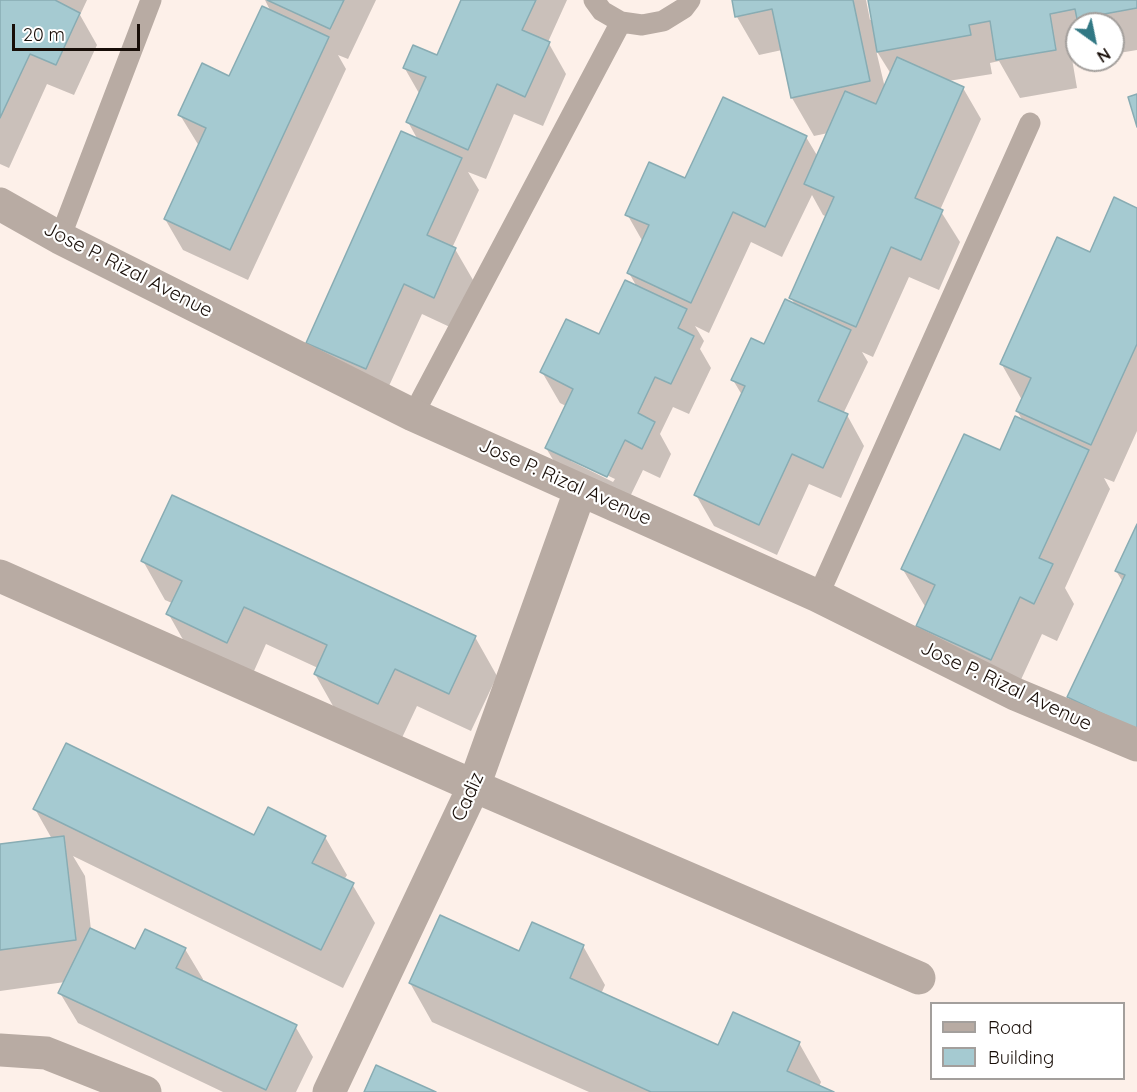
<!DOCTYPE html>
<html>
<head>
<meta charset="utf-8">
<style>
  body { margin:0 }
  #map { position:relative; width:1137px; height:1092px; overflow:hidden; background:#fdf0e9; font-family:Quicksand,sans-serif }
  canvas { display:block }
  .legend { position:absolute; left:930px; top:1002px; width:195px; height:78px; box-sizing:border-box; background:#fff; border:2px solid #a39f9c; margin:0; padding:8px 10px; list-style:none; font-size:18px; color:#180e08 }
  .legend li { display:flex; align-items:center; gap:12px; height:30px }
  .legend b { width:30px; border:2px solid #a39f9c }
  .north { position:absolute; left:1065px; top:12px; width:60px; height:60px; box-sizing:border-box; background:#fff; border:2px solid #a39f9c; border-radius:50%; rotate:147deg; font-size:16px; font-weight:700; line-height:24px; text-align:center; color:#180e08 }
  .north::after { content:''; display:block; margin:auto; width:21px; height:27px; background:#317884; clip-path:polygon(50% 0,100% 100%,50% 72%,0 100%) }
  .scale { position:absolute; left:12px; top:24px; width:128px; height:27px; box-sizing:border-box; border:3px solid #180e08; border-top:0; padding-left:8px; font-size:18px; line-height:21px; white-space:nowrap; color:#180e08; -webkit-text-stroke:4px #fff; paint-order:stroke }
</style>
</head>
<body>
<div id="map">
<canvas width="1137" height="1092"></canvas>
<ul class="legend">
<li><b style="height:8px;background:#b8aba3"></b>Road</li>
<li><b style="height:16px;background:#a5cad1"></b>Building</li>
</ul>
<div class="north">N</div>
<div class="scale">20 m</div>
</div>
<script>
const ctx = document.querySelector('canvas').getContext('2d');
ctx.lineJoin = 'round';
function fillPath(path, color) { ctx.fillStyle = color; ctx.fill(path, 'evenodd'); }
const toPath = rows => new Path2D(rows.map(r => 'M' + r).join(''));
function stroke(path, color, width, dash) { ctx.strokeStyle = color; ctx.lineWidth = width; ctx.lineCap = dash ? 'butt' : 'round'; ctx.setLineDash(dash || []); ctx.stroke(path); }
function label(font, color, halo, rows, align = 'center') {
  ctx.font = font + ' Quicksand,sans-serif'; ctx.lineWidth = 4.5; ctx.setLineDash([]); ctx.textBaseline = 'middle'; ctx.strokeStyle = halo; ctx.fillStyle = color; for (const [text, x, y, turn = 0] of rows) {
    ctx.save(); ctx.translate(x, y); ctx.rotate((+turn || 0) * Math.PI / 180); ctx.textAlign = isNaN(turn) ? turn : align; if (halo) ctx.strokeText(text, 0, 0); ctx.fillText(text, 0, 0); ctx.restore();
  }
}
fillPath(toPath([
  [0,0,87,0,80,15,97,45,74,95,47,84,9,168,0,164],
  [265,0,376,0,348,59,338,55,346,69,248,280,183,250,165,219,199,146,180,115,230,78,271,12],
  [463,0,567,0,548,42,566,74,543,126,514,114,486,179,468,172,479,190,452,248,455,249,473,280,452,328,422,314,383,399,325,373,307,343,418,140,408,122,420,95,404,67,438,57],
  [733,0,866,0,870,20,873,19,869,0,1137,0,1137,50,1113,54,1113,24,1077,24,1077,52,1071,53,1077,88,1020,98,999,61,990,63,992,74,948,81,963,88,981,119,940,210,960,242,939,290,909,277,873,357,862,352,868,362,843,414,847,415,864,446,841,498,809,484,777,555,714,526,696,495,742,395,733,380,765,346,796,306,791,298,827,217,823,215,812,195,782,257,751,242,709,333,695,326,704,341,700,349,711,368,689,414,673,407,660,434,671,454,660,478,643,470,625,507,564,478,546,448,566,406,560,403,542,372,600,336,637,287,629,273,643,242,627,214,686,180,806,137,818,157,828,133,814,136,792,98,782,50,759,55,737,17],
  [876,50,891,74,885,88],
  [571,458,615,479,613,482,571,461],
  [1137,209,1137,431,1114,482,1104,478,1110,489,1065,588,1074,604,1057,641,1042,634,1013,697,940,664,918,626,926,608,902,568,1000,452,1023,421,1017,411,1022,400,1001,363,1091,254],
  [1137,528,1087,728,1069,697,1123,582,1116,571],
  [143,561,475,637,497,676,471,731,417,706,400,742,337,713,315,674,318,668,266,644,250,680,190,652,168,613,172,603,165,600],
  [35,809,255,837,325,837,347,875,344,880,352,884,375,923,343,988,73,856,85,876,91,930,136,951,185,949,203,979,202,982,295,1026,313,1057,296,1092,223,1092,78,1023,60,993,65,982,0,991,0,845,52,839],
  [583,946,605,985,601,994,719,1047,799,1043,821,1082,819,1087,830,1092,589,1092,432,1022,410,983]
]), '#0003');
const building = toPath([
  [0,0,55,0,80,13,56,65,30,54,0,118,0,0],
  [267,0,344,0,330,29,267,0],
  [461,0,536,0,522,30,550,42,525,97,497,84,468,150,406,122,426,77,403,68,413,45,437,55,461,0],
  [732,0,853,0,870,81,791,98,772,9,735,17,732,0],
  [868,0,1137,0,1137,8,1077,19,1075,9,1050,14,1056,50,996,60,990,21,969,25,971,35,877,52,868,0],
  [262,6,329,37,230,250,164,219,206,128,178,115,202,63,229,76,262,6],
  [897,57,964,87,915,198,943,210,921,260,891,247,856,327,789,298,834,197,804,184,845,91,876,104,897,57],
  [1137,94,1137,127,1128,97,1137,94],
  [723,97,807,136,765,227,733,212,691,303,627,273,649,225,625,215,649,162,685,178,723,97],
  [401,131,462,158,427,235,456,248,434,298,404,284,366,369,306,343,401,131],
  [1114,197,1137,208,1137,344,1091,445,1016,411,1031,378,1000,364,1057,237,1090,252,1114,197],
  [625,280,687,309,678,328,694,336,671,384,655,377,638,413,655,422,642,449,625,440,607,477,545,448,573,389,540,372,566,319,599,334,625,280],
  [785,299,851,330,818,401,848,414,823,468,792,454,759,525,694,495,745,386,731,380,751,338,764,344,785,299],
  [1015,416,1089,450,1039,558,1053,564,1034,604,1020,597,991,660,916,626,935,585,901,569,964,434,1000,450,1015,416],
  [172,495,476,636,449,694,395,669,378,704,314,674,327,645,244,607,227,643,166,614,182,581,141,561,172,495],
  [1137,524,1137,730,1067,697,1125,575,1115,571,1137,524],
  [66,743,254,835,268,807,326,836,312,863,354,883,321,950,33,809,66,743],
  [64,836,76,940,0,950,0,844,64,836],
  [440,915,519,951,532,922,584,945,570,978,718,1045,733,1012,800,1042,787,1071,834,1092,651,1092,409,983,440,915],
  [90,928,135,949,145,929,186,948,176,968,297,1025,266,1090,58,993,90,928],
  [376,1065,436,1092,364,1092,376,1065]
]);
fillPath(building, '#a5cad1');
stroke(building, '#88acb3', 1.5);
stroke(toPath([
  [594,0,602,11,621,22,642,25,663,21,684,8,690,0],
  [60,238,151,0],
  [413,415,621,22],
  [818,596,1030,123]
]), '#b8aba3', 21);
stroke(toPath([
  [0,204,60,238,413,415,818,596,1015,694,1137,745],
  [0,576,474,786,919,978],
  [0,1050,46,1053,145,1092],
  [329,1092,474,786,580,491]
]), '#b8aba3', 33);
label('20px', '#180e08', '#fff', [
  ["Jose P. Rizal Avenue",128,270,27],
  ["Jose P. Rizal Avenue",565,482,24],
  ["Jose P. Rizal Avenue",1006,686,25],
  ["Cadiz",468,797,-66]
]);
</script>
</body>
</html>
